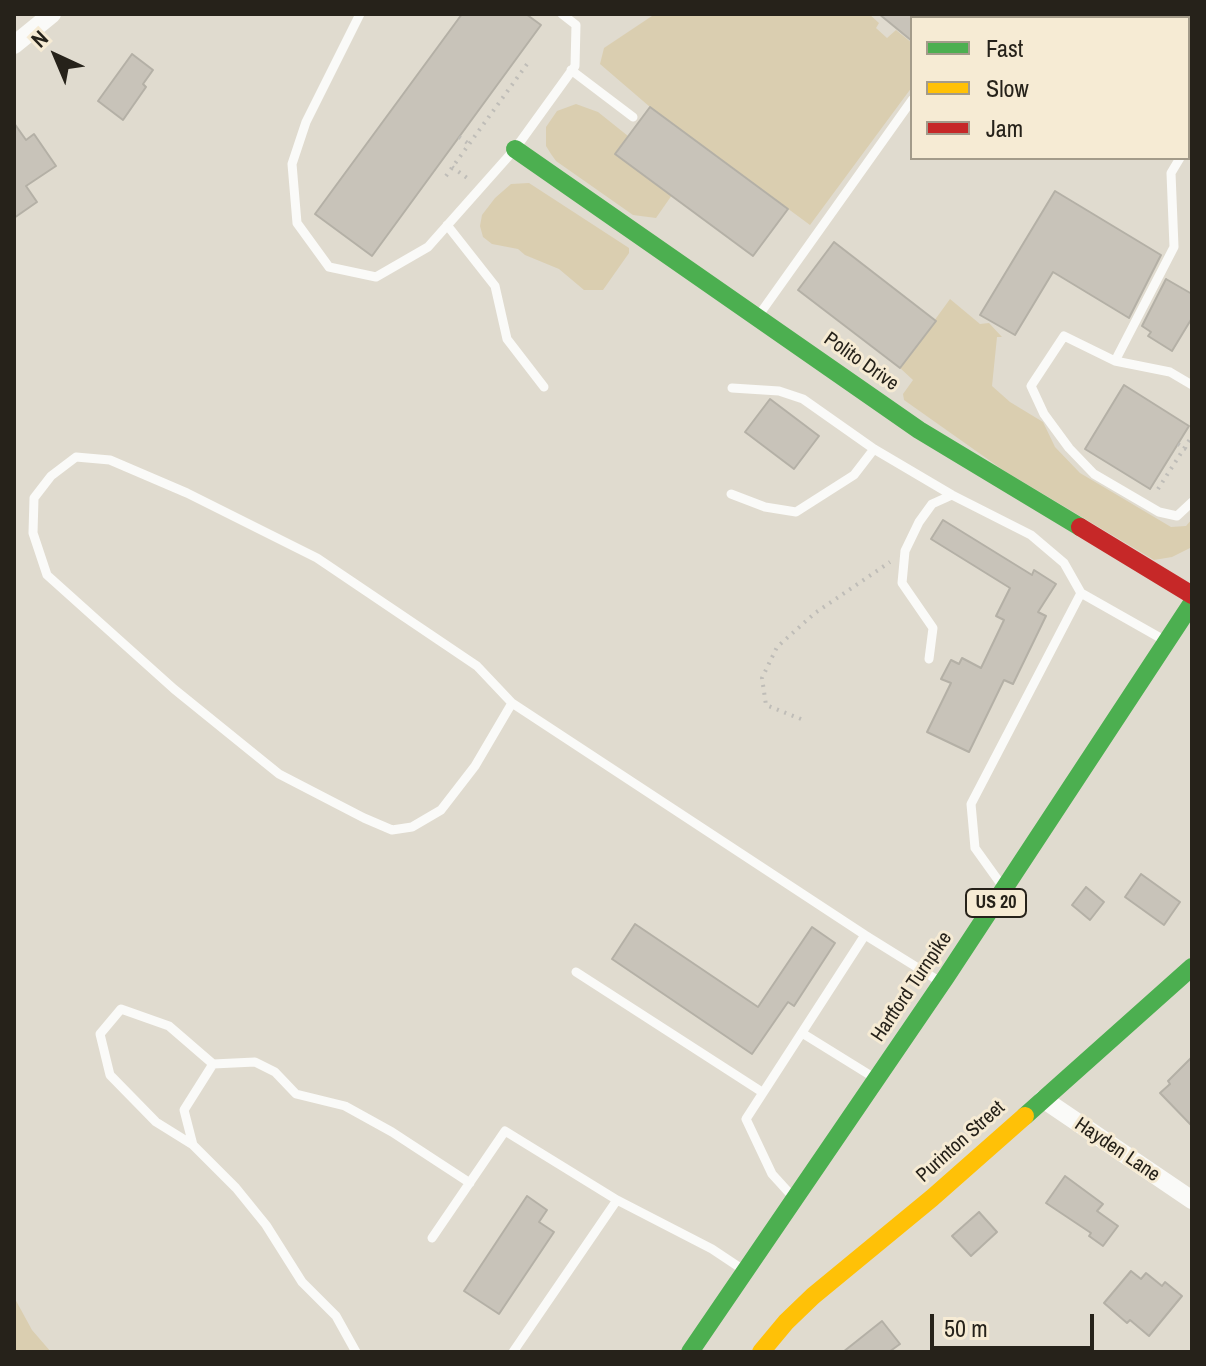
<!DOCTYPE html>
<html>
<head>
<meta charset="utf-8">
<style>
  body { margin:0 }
  #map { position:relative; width:1206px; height:1366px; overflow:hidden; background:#e0dbcf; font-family:"Archivo Narrow",sans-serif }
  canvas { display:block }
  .frame { position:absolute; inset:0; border:16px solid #26221a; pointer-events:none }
  .legend { position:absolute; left:910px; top:16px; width:280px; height:144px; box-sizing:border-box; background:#f6ebd4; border:2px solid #a39b8a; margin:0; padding:10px 14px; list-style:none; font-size:24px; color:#26221a }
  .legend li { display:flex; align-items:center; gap:16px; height:40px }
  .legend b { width:40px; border:2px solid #a39b8a }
  .north { position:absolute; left:16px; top:16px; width:80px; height:80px; -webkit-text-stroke:6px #f6ebd4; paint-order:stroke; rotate:316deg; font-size:22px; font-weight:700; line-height:32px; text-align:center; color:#26221a }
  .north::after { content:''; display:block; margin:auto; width:28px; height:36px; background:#26221a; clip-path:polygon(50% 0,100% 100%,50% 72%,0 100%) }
  .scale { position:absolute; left:930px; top:1314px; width:164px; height:36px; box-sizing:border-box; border:4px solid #26221a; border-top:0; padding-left:10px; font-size:24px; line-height:28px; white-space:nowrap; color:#26221a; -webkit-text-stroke:6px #f6ebd4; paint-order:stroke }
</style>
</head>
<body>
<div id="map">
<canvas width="1206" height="1366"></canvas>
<div class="frame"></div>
<ul class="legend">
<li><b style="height:10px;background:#4caf50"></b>Fast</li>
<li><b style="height:10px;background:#ffc107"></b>Slow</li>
<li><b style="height:10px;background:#c62828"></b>Jam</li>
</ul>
<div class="north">N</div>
<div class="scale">50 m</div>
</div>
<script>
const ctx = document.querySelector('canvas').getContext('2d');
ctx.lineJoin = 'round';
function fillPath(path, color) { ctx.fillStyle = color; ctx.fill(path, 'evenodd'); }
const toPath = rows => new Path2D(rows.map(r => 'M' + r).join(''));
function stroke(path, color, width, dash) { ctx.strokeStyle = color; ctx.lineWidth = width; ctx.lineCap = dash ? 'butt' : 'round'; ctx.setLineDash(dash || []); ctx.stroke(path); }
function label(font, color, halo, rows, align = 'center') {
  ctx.font = font + ' "Archivo Narrow",sans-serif'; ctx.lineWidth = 6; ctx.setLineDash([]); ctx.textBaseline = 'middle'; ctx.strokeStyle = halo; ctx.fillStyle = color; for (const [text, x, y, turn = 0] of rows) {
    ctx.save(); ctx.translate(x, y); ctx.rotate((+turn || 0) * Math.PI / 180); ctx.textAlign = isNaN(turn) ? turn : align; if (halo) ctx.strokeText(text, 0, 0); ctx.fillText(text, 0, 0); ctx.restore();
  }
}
fillPath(toPath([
  [655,14,869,14,879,23,876,28,887,38,896,30,912,43,912,87,810,225,650,107,600,64,604,48],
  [576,104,598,112,628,136,615,154,672,195,656,218,633,215,556,161,551,154,546,146,546,127,557,111],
  [529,183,629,248,629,253,603,290,584,290,559,269,525,255,518,249,492,244,483,237,480,226,482,215,495,198,511,184],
  [950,299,980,324,989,323,1002,337,997,337,992,386,1010,402,1043,422,1055,447,1080,473,1171,527,1186,526,1192,519,1190,548,1172,557,1154,560,1003,470,904,400,903,394,913,380,900,368],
  [14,1297,32,1330,51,1352,14,1352]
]), '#daceb0');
const building = toPath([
  [462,14,526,14,541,25,372,256,315,214,462,14],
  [879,14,912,14,912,41,879,14],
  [132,54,153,70,143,84,146,87,123,120,98,101,132,54],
  [650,107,788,209,753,256,615,154,650,107],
  [14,123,26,140,34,134,56,166,26,186,37,202,14,218,14,123],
  [1055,191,1161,255,1129,318,1053,272,1015,335,980,315,1055,191],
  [834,242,936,321,900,368,798,290,834,242],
  [1166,279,1192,294,1192,318,1172,351,1148,336,1151,332,1142,326,1166,279],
  [1124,385,1189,426,1150,489,1085,449,1124,385],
  [770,399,819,436,794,469,745,432,770,399],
  [943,520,1032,575,1034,570,1056,584,1038,612,1046,616,1013,684,1004,680,969,752,927,732,951,683,941,679,951,660,959,664,962,658,981,668,1004,620,996,616,1010,588,931,539,943,520],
  [1141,874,1180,902,1164,925,1125,897,1141,874],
  [1086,887,1104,902,1090,920,1072,905,1086,887],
  [635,924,758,1007,812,927,835,943,794,1006,788,1002,752,1054,612,959,635,924],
  [1192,1057,1192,1126,1160,1093,1170,1084,1168,1081,1192,1057],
  [1065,1176,1103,1204,1097,1211,1118,1226,1103,1246,1089,1236,1091,1233,1046,1203,1065,1176],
  [527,1196,547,1210,539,1222,554,1232,499,1314,464,1291,527,1196],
  [979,1212,997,1232,971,1256,952,1236,979,1212],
  [1131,1271,1141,1279,1146,1273,1162,1286,1165,1282,1182,1296,1149,1336,1130,1320,1127,1323,1104,1303,1131,1271],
  [882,1321,900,1344,889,1352,843,1352,882,1321]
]);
fillPath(building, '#c8c3b9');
stroke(building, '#b4b0a6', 2);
stroke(toPath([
  [459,137,469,144],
  [452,167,470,180],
  [446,176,530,60],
  [1178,444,1192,453],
  [1158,489,1192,436],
  [801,719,766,705,762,678,777,647,815,613,890,562]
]), '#bfbdb8', 4, [2, 6]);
stroke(toPath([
  [360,14,306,122,292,164,297,223,329,267,376,277,428,247,515,149,575,66,576,25,562,14],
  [970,18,973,14],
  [571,70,633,117],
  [1188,144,1192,138],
  [1180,158,1171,173,1174,247,1115,361,1170,372,1192,385],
  [447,225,495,286,507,339,544,387],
  [759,315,912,100],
  [1115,361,1064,336,1031,386,1044,414,1069,448,1094,474,1159,512,1177,516,1192,502],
  [732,388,779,391,803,399,874,449,952,495],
  [731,494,765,507,796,512,854,475,874,449],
  [929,659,933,628,902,583,905,551,919,522,932,504,952,495,1031,535,1064,563,1081,593],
  [512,703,475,766,441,810,412,827,392,830,364,818,279,774,174,689,47,575,33,533,34,498,51,476,76,457,110,460,187,493,317,558,477,666,512,703,865,935],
  [1003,887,975,848,971,804,1081,593,1164,640],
  [576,972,762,1092],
  [802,1033,873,1077],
  [213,1064,255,1062,275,1072,296,1094,345,1106,392,1132,470,1183],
  [193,1145,184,1110,213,1064,169,1026,121,1009,100,1034,110,1075,156,1122,193,1145,236,1188,266,1225,302,1282,336,1316,356,1352],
  [792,1196,772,1174,746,1119,865,935,939,981],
  [432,1238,505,1131,617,1200],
  [513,1352,617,1200,712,1249,742,1269]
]), '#fafaf8', 9);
stroke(toPath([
  [14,45,52,14],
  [1043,1099,1192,1200]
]), '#fafaf8', 18);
stroke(toPath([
  [1085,14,1093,18],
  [1188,68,1192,70],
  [515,149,919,430,1080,527],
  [1025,1116,1192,967],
  [690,1352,946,977,1192,603]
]), '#4caf50', 18);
stroke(toPath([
  [761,1352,786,1322,813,1296,932,1198,1025,1116]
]), '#ffc107', 18);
stroke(toPath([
  [1080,527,1192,595]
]), '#c62828', 18);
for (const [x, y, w] of [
  [996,903,60]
]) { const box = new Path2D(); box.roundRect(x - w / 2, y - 14, w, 28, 6); ctx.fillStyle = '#f6ebd4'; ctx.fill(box); stroke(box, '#26221a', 2); }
label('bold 18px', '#26221a', null, [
  ["US 20",996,903]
]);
label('20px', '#26221a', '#f6ebd4', [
  ["Polito Drive",861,362,35],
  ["Hartford Turnpike",912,987,-56],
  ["Purinton Street",961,1142,-42],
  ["Hayden Lane",1117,1150,34]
]);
</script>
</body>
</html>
